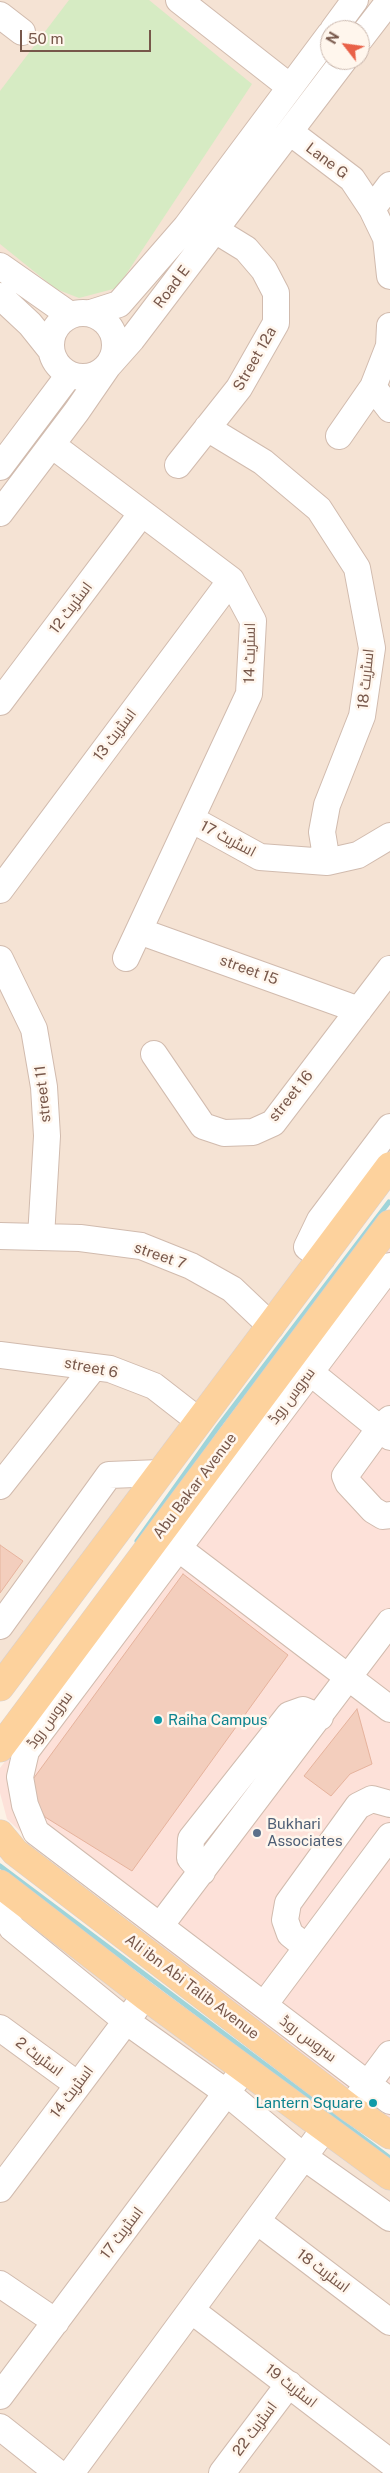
<!DOCTYPE html>
<html>
<head>
<meta charset="utf-8">
<style>
  body { margin:0 }
  #map { position:relative; width:390px; height:2473px; overflow:hidden; background:#fdf2e6; font-family:"Public Sans",sans-serif }
  canvas { display:block }
  .north { position:absolute; left:320px; top:20px; width:50px; height:50px; box-sizing:border-box; background:#fff6ed; border:1px solid #c9b6ac; border-radius:50%; rotate:300deg; font-size:14px; font-weight:700; line-height:20px; text-align:center; color:#77574a }
  .north::after { content:''; display:block; margin:auto; width:18px; height:22px; background:#e96148; clip-path:polygon(50% 0,100% 100%,50% 72%,0 100%) }
  .scale { position:absolute; left:20px; top:30px; width:131px; height:22px; box-sizing:border-box; border:2px solid #77574a; border-top:0; padding-left:6px; font-size:15px; line-height:18px; white-space:nowrap; color:#77574a; -webkit-text-stroke:4px #fff6ed; paint-order:stroke }
</style>
</head>
<body>
<div id="map">
<canvas width="390" height="2473"></canvas>
<div class="north">N</div>
<div class="scale">50 m</div>
</div>
<script>
const ctx = document.querySelector('canvas').getContext('2d');
ctx.lineJoin = 'round';
function fillPath(path, color) { ctx.fillStyle = color; ctx.fill(path, 'evenodd'); }
const toPath = rows => new Path2D(rows.map(r => 'M' + r).join(''));
function stroke(path, color, width, dash) { ctx.strokeStyle = color; ctx.lineWidth = width; ctx.lineCap = dash ? 'butt' : 'round'; ctx.setLineDash(dash || []); ctx.stroke(path); }
function label(font, color, halo, rows, align = 'center') {
  ctx.font = font + ' "Public Sans",Cairo,sans-serif'; ctx.lineWidth = 5; ctx.setLineDash([]); ctx.textBaseline = 'middle'; ctx.strokeStyle = halo; ctx.fillStyle = color; for (const [text, x, y, turn = 0] of rows) {
    ctx.save(); ctx.translate(x, y); ctx.rotate((+turn || 0) * Math.PI / 180); ctx.textAlign = isNaN(turn) ? turn : align; if (halo) ctx.strokeText(text, 0, 0); ctx.fillText(text, 0, 0); ctx.restore();
  }
}
fillPath(toPath([
  [0,0,390,0,390,1162,0,1687],
  [330,30,360,30,360,60,330,60],
  [0,1888,390,2185,390,2473,0,2473]
]), '#f5e3d4');
fillPath(toPath([
  [390,1247,390,2120,314,2066,41,1851,7,1819,0,1793,0,1768,297,1377]
]), '#fde1d9');
fillPath(toPath([
  [69,0,149,0,252,84,117,288,79,298,56,289,0,244,0,91]
]), '#d6ebc3');
stroke(toPath([
  [137,1541,218,1427,389,1202],
  [0,1866,390,2158]
]), '#9fd4d9', 5);
const building = toPath([
  [0,1545,23,1561,0,1593,0,1545],
  [183,1574,288,1655,132,1871,45,1817,28,1786,183,1574],
  [357,1709,372,1764,350,1774,331,1796,304,1776,357,1709]
]);
fillPath(building, '#f3cebd');
stroke(building, '#e6b39d', 1);
const minor = toPath([
  [179,0,290,87],
  [0,15,22,32],
  [333,30,355,0],
  [360,39,390,0],
  [290,132,352,179,372,209,386,238,390,276],
  [372,209,390,185],
  [0,266,70,315],
  [0,296,30,324,50,349],
  '51 345a32 32 0 1 1 64 0a32 32 0 1 1-64 0Z',
  [91,313,119,304,186,227,330,34],
  [373,387,390,409],
  [207,428,263,462,319,509,357,568,372,648,362,716,327,805,322,832,327,862,358,855,390,836],
  [339,436,373,387,389,346,390,326],
  [52,445,231,580,253,621,249,694,126,958],
  [178,465,239,388,276,323,276,293,264,270,246,249,215,230],
  [0,467,69,375],
  [0,513,77,411,108,366,132,339,344,60],
  [0,702,142,513],
  [191,819,260,857,327,862],
  [0,890,231,580],
  [139,931,359,1010],
  [0,959,34,1029,44,1087,47,1136,41,1237],
  [154,1054,203,1126,224,1133,253,1132,273,1123,390,969],
  [0,1236,80,1238,141,1246,191,1266,232,1289,271,1326],
  [322,1258,307,1247,320,1220,390,1127],
  [390,1266,26,1751,20,1777,25,1805,36,1832,390,2101],
  [0,1355,110,1369,154,1386,199,1421],
  [310,1372,390,1437],
  [390,1419,380,1428,345,1476,348,1483,373,1510,383,1516,390,1515],
  [0,1486,94,1367],
  [178,1548,390,1709],
  [0,1626,109,1475,160,1473],
  [202,1872,190,1858,191,1839,289,1715,303,1710,320,1717],
  [11,1893,5,1901,3,1914,12,1928,126,2021,227,2093,304,2157,390,2218],
  [160,1926,390,1622],
  [306,1947,290,1934,285,1920,288,1903,358,1806,372,1799,390,1804],
  [264,2005,390,1836],
  [0,2028,78,2085],
  [358,2097,390,2054],
  [0,2189,136,2008],
  [257,2221,390,2322],
  [0,2284,56,2322],
  [191,2310,390,2462],
  [0,2396,236,2080],
  [0,2427,58,2473],
  [71,2473,325,2128],
  [222,2473,289,2384]
]);
const major = toPath([
  [0,1687,390,1166],
  [0,1748,390,1224],
  [0,1834,15,1852,350,2108,390,2135],
  [0,1884,145,1996,390,2176]
]);
stroke(minor, '#d1bbae', 28);
stroke(major, '#d9d0cc', 29);
stroke(minor, '#fff', 26);
stroke(major, '#fdd29d', 28);
for (const [x, y, r, color] of [
  [158,1720,5,"#0f9aa8"],
  [257,1833,5,"#5c6f8a"],
  [373,2103,5,"#0f9aa8"]
]) { const dot = new Path2D(); dot.arc(x, y, r, 0, 2 * Math.PI); ctx.fillStyle = color; ctx.fill(dot); stroke(dot, '#fff6ed', 2); }
label('15px', '#77574a', '#fff6ed', [
  ["Lane G",327,161,37],
  ["Road E",172,287,-53],
  ["Street 12a",255,359,-60],
  ["اسٹریٹ 12",71,608,-53],
  ["اسٹریٹ 14",250,653,-89],
  ["اسٹریٹ 18",366,679,-84],
  ["اسٹریٹ 13",115,735,-53],
  ["اسٹریٹ 17",228,839,28],
  ["street 15",249,970,20],
  ["street 11",43,1094,-96],
  ["street 16",291,1096,-51],
  ["street 7",160,1256,19],
  ["street 6",91,1368,11],
  ["سروس روڈ",292,1396,-53],
  ["Abu Bakar Avenue",195,1486,-53],
  ["سروس روڈ",50,1720,-54],
  ["Ali ibn Abi Talib Avenue",192,1987,37],
  ["سروس روڈ",308,2039,37],
  ["اسٹریٹ 2",39,2057,37],
  ["اسٹریٹ 14",72,2092,-53],
  ["اسٹریٹ 17",122,2233,-53],
  ["اسٹریٹ 18",323,2271,37],
  ["اسٹریٹ 19",291,2386,38],
  ["اسٹریٹ 22",255,2429,-53]
]);
label('15px', '#0d838f', '#fff6ed', [
  ["Raiha Campus",168,1720],
  ["Lantern Square",363,2103,"right"]
], 'left');
label('15px', '#4e5e75', '#fff6ed', [
  ["Bukhari",267,1824],
  ["Associates",267,1841]
], 'left');
</script>
</body>
</html>
